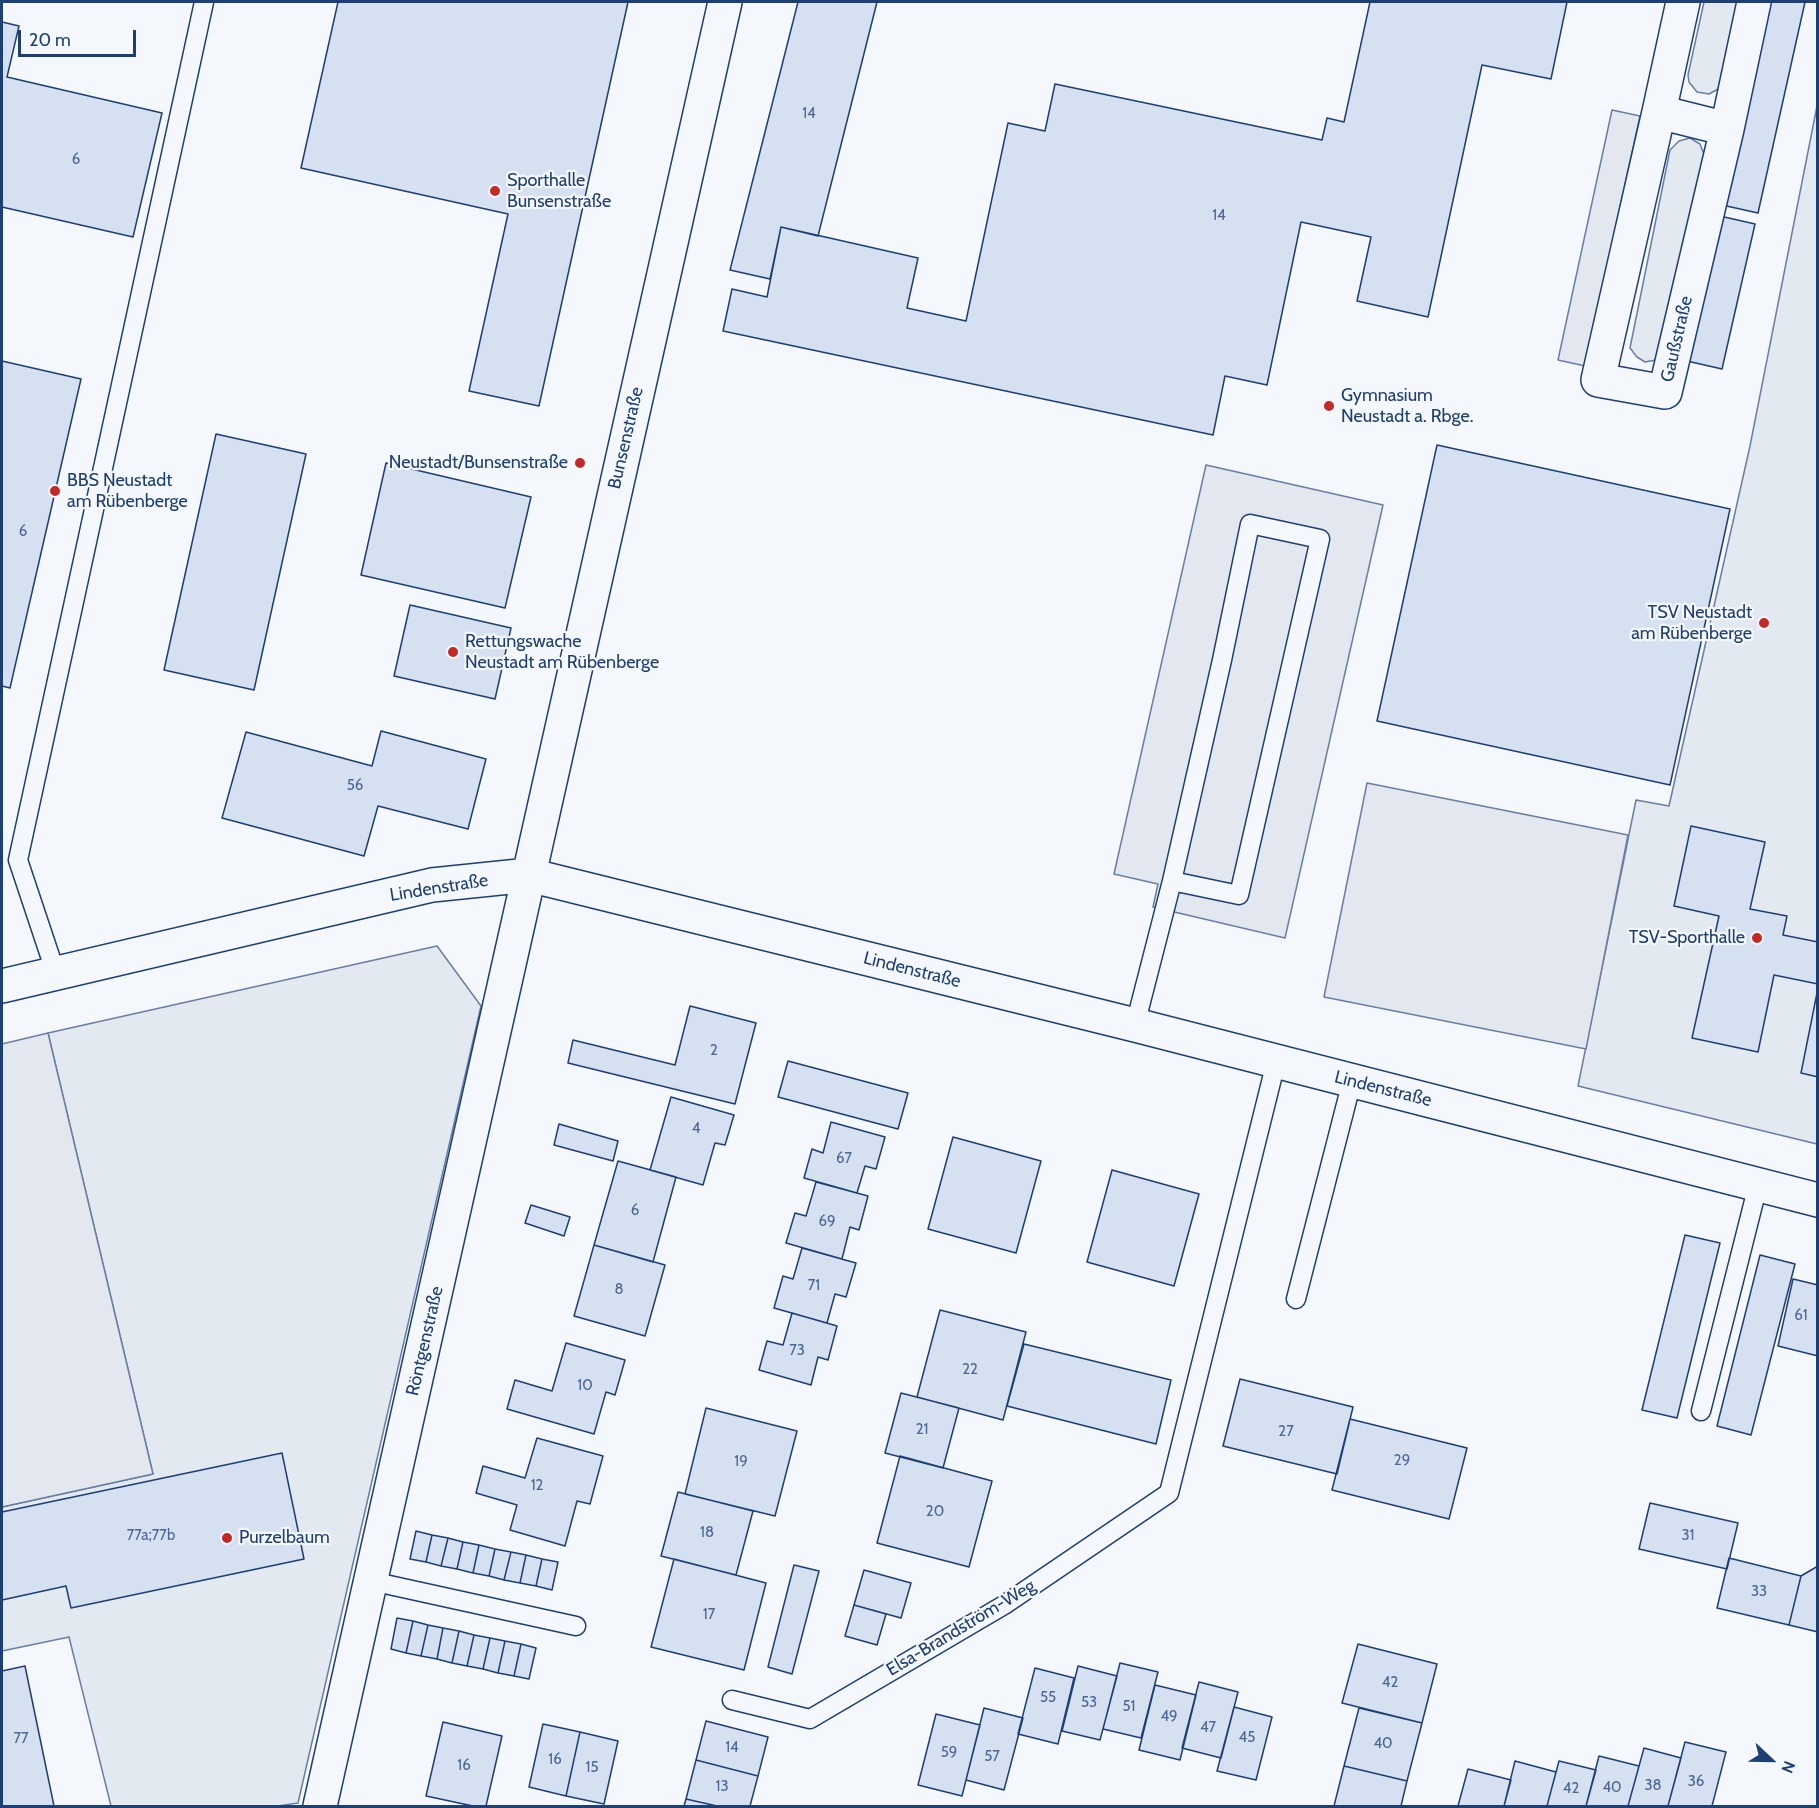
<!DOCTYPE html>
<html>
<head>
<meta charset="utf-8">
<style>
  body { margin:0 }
  #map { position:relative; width:1819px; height:1808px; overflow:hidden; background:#f4f7fb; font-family:Cabin,sans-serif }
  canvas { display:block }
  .frame { position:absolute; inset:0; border:3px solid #1d3f73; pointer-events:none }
  .north { position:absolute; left:1741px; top:1730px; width:60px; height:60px; -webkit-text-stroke:4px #f4f7fb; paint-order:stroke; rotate:112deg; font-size:16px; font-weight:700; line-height:24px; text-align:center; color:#1d3f73 }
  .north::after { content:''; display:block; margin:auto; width:21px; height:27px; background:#1d3f73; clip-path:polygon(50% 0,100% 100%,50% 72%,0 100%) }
  .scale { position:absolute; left:18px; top:30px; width:118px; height:27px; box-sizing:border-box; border:3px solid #1d3f73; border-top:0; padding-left:8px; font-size:18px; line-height:21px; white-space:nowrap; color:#1d3f73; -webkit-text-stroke:4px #f4f7fb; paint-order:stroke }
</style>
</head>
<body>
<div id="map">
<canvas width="1819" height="1808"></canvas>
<div class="frame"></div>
<div class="north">N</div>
<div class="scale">20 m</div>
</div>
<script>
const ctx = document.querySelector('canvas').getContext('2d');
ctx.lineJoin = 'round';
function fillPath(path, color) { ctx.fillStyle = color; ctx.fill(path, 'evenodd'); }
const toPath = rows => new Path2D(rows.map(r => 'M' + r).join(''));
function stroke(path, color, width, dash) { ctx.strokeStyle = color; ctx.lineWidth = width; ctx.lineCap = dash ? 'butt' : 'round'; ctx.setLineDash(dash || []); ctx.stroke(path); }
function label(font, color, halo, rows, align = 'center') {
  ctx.font = font + ' Cabin,sans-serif'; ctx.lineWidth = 4.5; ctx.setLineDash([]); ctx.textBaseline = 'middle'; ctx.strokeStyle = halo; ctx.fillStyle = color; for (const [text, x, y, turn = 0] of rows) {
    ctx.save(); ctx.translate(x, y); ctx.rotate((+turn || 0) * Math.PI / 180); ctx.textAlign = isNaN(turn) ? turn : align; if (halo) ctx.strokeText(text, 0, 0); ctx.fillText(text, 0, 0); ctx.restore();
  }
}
const green = toPath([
  [1704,2,1740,2,1720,88,1709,94,1697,92,1689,82,1688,75,1704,2],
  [1817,106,1817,1144,1578,1086,1636,800,1669,806,1750,446,1817,106],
  [1690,138,1700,144,1705,157,1656,360,1645,362,1637,357,1630,348,1670,150,1679,141,1690,138],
  [437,946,481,1006,298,1803,278,1806,111,1806,69,1637,2,1651,2,1507,153,1474,48,1033,437,946]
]);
fillPath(green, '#e3e9f0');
stroke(green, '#687fa3', 1.5);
const parking = toPath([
  [1612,110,1640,116,1585,366,1558,360,1612,110],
  [1206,465,1383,505,1285,938,1153,907,1158,884,1114,874,1206,465],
  [1367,783,1628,835,1586,1049,1324,997,1367,783],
  [48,1033,153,1474,2,1507,2,1044,48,1033]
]);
fillPath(parking, '#e3e8f0');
stroke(parking, '#687fa3', 1.5);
const building = toPath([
  [338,2,628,2,539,406,469,391,508,214,301,168,338,2],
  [798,2,877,2,818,236,781,227,770,279,730,270,798,2],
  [1370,2,1567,2,1551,79,1482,65,1428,317,1357,301,1371,237,1301,222,1267,385,1225,376,1213,435,723,331,732,289,767,297,781,227,918,258,907,308,966,321,1008,123,1045,131,1055,84,1322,140,1327,118,1344,122,1370,2],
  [1768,2,1805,2,1758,213,1722,205,1768,2],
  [2,22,19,26,7,77,162,113,133,237,2,207,2,22],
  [1720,216,1755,224,1722,369,1687,361,1720,216],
  [2,361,81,379,10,688,2,686,2,361],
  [216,434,306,454,254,690,164,670,216,434],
  [1437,445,1730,509,1670,785,1377,721,1437,445],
  [386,463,531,497,505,608,361,575,386,463],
  [410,605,511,628,495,699,394,676,410,605],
  [381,731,486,759,468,829,378,806,364,856,222,818,246,732,372,766,381,731],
  [1691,826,1765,842,1750,909,1787,916,1783,935,1818,942,1818,984,1774,975,1758,1052,1692,1038,1719,916,1674,906,1691,826],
  [1818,988,1818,1077,1801,1073,1818,988],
  [690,1006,756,1023,735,1104,568,1063,573,1040,675,1065,690,1006],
  [788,1061,908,1093,898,1129,778,1097,788,1061],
  [671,1097,734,1115,725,1145,715,1143,703,1185,650,1170,671,1097],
  [831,1122,885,1137,876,1169,865,1166,857,1193,804,1178,812,1149,823,1153,831,1122],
  [559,1124,618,1141,613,1161,554,1145,559,1124],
  [953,1137,1041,1161,1016,1253,928,1229,953,1137],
  [618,1161,676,1177,653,1262,594,1245,618,1161],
  [1112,1170,1199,1194,1174,1286,1087,1262,1112,1170],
  [816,1182,868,1196,859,1230,850,1227,842,1259,786,1243,795,1213,806,1216,816,1182],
  [531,1205,570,1217,564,1236,525,1223,531,1205],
  [1685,1235,1720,1243,1677,1418,1642,1410,1685,1235],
  [594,1245,665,1265,645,1336,574,1316,594,1245],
  [802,1248,856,1263,846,1297,835,1294,827,1323,774,1308,783,1276,793,1279,802,1248],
  [1760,1255,1795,1264,1751,1435,1717,1426,1760,1255],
  [1793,1279,1818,1285,1818,1356,1778,1346,1793,1279],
  [940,1310,1026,1332,1003,1420,917,1397,940,1310],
  [792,1313,837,1326,828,1360,818,1357,811,1385,759,1370,767,1341,783,1345,792,1313],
  [566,1343,625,1360,615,1395,606,1392,594,1434,507,1409,515,1380,552,1391,566,1343],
  [1024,1344,1171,1380,1156,1444,1007,1406,1024,1344],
  [1240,1379,1353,1407,1337,1474,1223,1446,1240,1379],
  [901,1393,959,1408,943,1468,885,1453,901,1393],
  [706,1408,797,1431,775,1516,685,1494,706,1408],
  [1350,1419,1467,1448,1449,1519,1332,1490,1350,1419],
  [537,1438,603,1456,590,1504,577,1501,565,1546,510,1530,517,1505,476,1493,483,1466,525,1478,537,1438],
  [282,1453,304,1559,71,1608,66,1586,2,1600,2,1512,282,1453],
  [900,1456,992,1481,969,1567,877,1543,900,1456],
  [678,1492,753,1511,736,1575,661,1556,678,1492],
  [1650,1503,1738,1523,1727,1569,1639,1549,1650,1503],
  [416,1531,432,1535,426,1562,410,1559,416,1531],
  [432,1535,448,1538,441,1566,426,1562,432,1535],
  [448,1538,463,1542,457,1569,441,1566,448,1538],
  [463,1542,479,1545,473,1573,457,1569,463,1542],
  [479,1545,495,1549,489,1576,473,1573,479,1545],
  [495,1549,511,1552,504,1580,489,1576,495,1549],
  [511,1552,526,1555,520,1583,504,1580,511,1552],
  [526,1555,542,1559,536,1586,520,1583,526,1555],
  [1729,1558,1801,1576,1789,1625,1717,1608,1729,1558],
  [542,1559,558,1562,552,1590,536,1586,542,1559],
  [674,1559,766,1583,744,1670,651,1647,674,1559],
  [794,1565,819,1571,792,1674,768,1667,794,1565],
  [1818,1566,1818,1632,1789,1625,1801,1576,1818,1566],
  [864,1570,911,1583,901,1618,854,1605,864,1570],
  [854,1605,886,1614,877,1645,845,1636,854,1605],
  [397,1618,413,1621,406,1653,391,1649,397,1618],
  [413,1621,428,1625,421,1656,406,1653,413,1621],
  [428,1625,443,1628,437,1659,421,1656,428,1625],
  [443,1628,459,1631,452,1663,437,1659,443,1628],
  [459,1631,474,1635,467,1666,452,1663,459,1631],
  [474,1635,490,1638,483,1669,467,1666,474,1635],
  [490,1638,505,1641,498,1673,483,1669,490,1638],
  [505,1641,521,1644,514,1676,498,1673,505,1641],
  [521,1644,536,1648,529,1679,514,1676,521,1644],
  [1358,1644,1437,1664,1422,1723,1342,1703,1358,1644],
  [1120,1663,1158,1672,1141,1738,1103,1729,1120,1663],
  [25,1666,54,1806,2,1806,2,1671,25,1666],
  [1078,1666,1117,1676,1100,1740,1062,1731,1078,1666],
  [1035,1668,1074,1678,1058,1744,1018,1734,1035,1668],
  [1199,1682,1238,1692,1221,1758,1182,1748,1199,1682],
  [1155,1685,1196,1695,1180,1760,1139,1750,1155,1685],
  [1234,1707,1272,1717,1256,1780,1217,1771,1234,1707],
  [984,1708,1023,1718,1004,1790,966,1780,984,1708],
  [1359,1708,1422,1723,1407,1781,1344,1766,1359,1708],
  [936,1714,980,1725,962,1796,918,1785,936,1714],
  [706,1721,768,1737,758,1776,696,1760,706,1721],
  [443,1722,502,1736,486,1806,473,1806,426,1796,443,1722],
  [543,1724,580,1732,566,1796,529,1787,543,1724],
  [580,1732,618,1741,604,1804,566,1796,580,1732],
  [1685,1742,1726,1752,1712,1806,1668,1806,1685,1742],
  [1644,1748,1681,1758,1668,1806,1628,1806,1644,1748],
  [1599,1756,1639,1766,1628,1806,1586,1806,1599,1756],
  [696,1760,758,1776,750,1806,717,1806,686,1799,696,1760],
  [1515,1761,1556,1772,1547,1806,1504,1806,1515,1761],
  [1559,1761,1596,1770,1586,1806,1547,1806,1559,1761],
  [1344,1766,1407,1781,1401,1806,1334,1806,1344,1766],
  [1468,1769,1511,1780,1504,1806,1458,1806,1468,1769],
  [686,1799,717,1806,684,1806,686,1799]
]);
fillPath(building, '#d5e0f0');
stroke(building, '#1d3f73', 1.5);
const lane = toPath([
  [56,974,18,860,204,2],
  [1135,1025,1172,881,1222,660,1250,524,1320,539,1239,895,1172,881],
  [1296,1299,1352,1081],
  [1701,1411,1758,1185],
  [371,1581,576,1626],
  [732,1700,810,1719,1004,1605,1169,1493,1276,1062]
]);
const street = toPath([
  [1659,112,1683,2],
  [1727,129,1659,112,1598,380,1665,392,1727,129,1754,2],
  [2,986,432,885,529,875,1135,1025,1818,1200],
  [320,1806,725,2]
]);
stroke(lane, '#1d3f73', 21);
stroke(street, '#1d3f73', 36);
stroke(lane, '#f4f7fb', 18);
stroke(street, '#f4f7fb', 33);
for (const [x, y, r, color] of [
  [495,191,6,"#c62828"],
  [1329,406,6,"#c62828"],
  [580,463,6,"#c62828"],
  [55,491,6,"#c62828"],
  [1764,623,6,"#c62828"],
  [453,652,6,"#c62828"],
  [1757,938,6,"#c62828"],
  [227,1538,6,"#c62828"]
]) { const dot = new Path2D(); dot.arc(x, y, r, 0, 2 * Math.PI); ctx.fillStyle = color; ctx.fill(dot); stroke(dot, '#f4f7fb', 2); }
label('15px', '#4b6792', null, [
  ["14",809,114],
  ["6",76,160],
  ["14",1219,216],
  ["6",23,532],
  ["56",355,786],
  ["2",714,1051],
  ["4",696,1129],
  ["67",844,1159],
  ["6",635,1211],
  ["69",827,1222],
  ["71",814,1286],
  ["8",619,1290],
  ["61",1801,1316],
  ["73",797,1351],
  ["22",970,1370],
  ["10",585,1386],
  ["21",922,1430],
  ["27",1286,1432],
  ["29",1402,1461],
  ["19",741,1462],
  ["12",537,1486],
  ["20",935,1512],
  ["18",707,1533],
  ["77a;77b",151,1536],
  ["31",1688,1536],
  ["33",1759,1592],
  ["17",709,1615],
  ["42",1390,1683],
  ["55",1048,1698],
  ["53",1089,1703],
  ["51",1129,1707],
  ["49",1169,1717],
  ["47",1208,1728],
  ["45",1247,1738],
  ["77",21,1739],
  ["40",1383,1744],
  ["14",732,1748],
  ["59",949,1753],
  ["57",992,1757],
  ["16",555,1760],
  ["16",464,1766],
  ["15",592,1768],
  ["36",1696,1782],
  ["38",1653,1786],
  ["13",722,1787],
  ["40",1612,1788],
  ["42",1571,1789]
]);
label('18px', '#1d3f73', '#f4f7fb', [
  ["Sporthalle",507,181],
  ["Bunsenstraße",507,202],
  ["Gymnasium",1341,396],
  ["Neustadt a. Rbge.",1341,417],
  ["Neustadt/Bunsenstraße",568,463,"right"],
  ["BBS Neustadt",67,481],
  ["am Rübenberge",67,502],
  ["TSV Neustadt",1752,613,"right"],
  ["am Rübenberge",1752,634,"right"],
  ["Rettungswache",465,642],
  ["Neustadt am Rübenberge",465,663],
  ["TSV-Sporthalle",1745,938,"right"],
  ["Purzelbaum",239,1538]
], 'left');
label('18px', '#1d3f73', '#f4f7fb', [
  ["Gaußstraße",1677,339,-77],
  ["Bunsenstraße",626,438,-77],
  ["Lindenstraße",439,888,-9],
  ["Lindenstraße",912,970,14],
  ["Lindenstraße",1383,1089,14],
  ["Röntgenstraße",425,1341,-77],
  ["Elsa-Brandström-Weg",961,1628,-31]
]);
</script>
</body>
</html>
